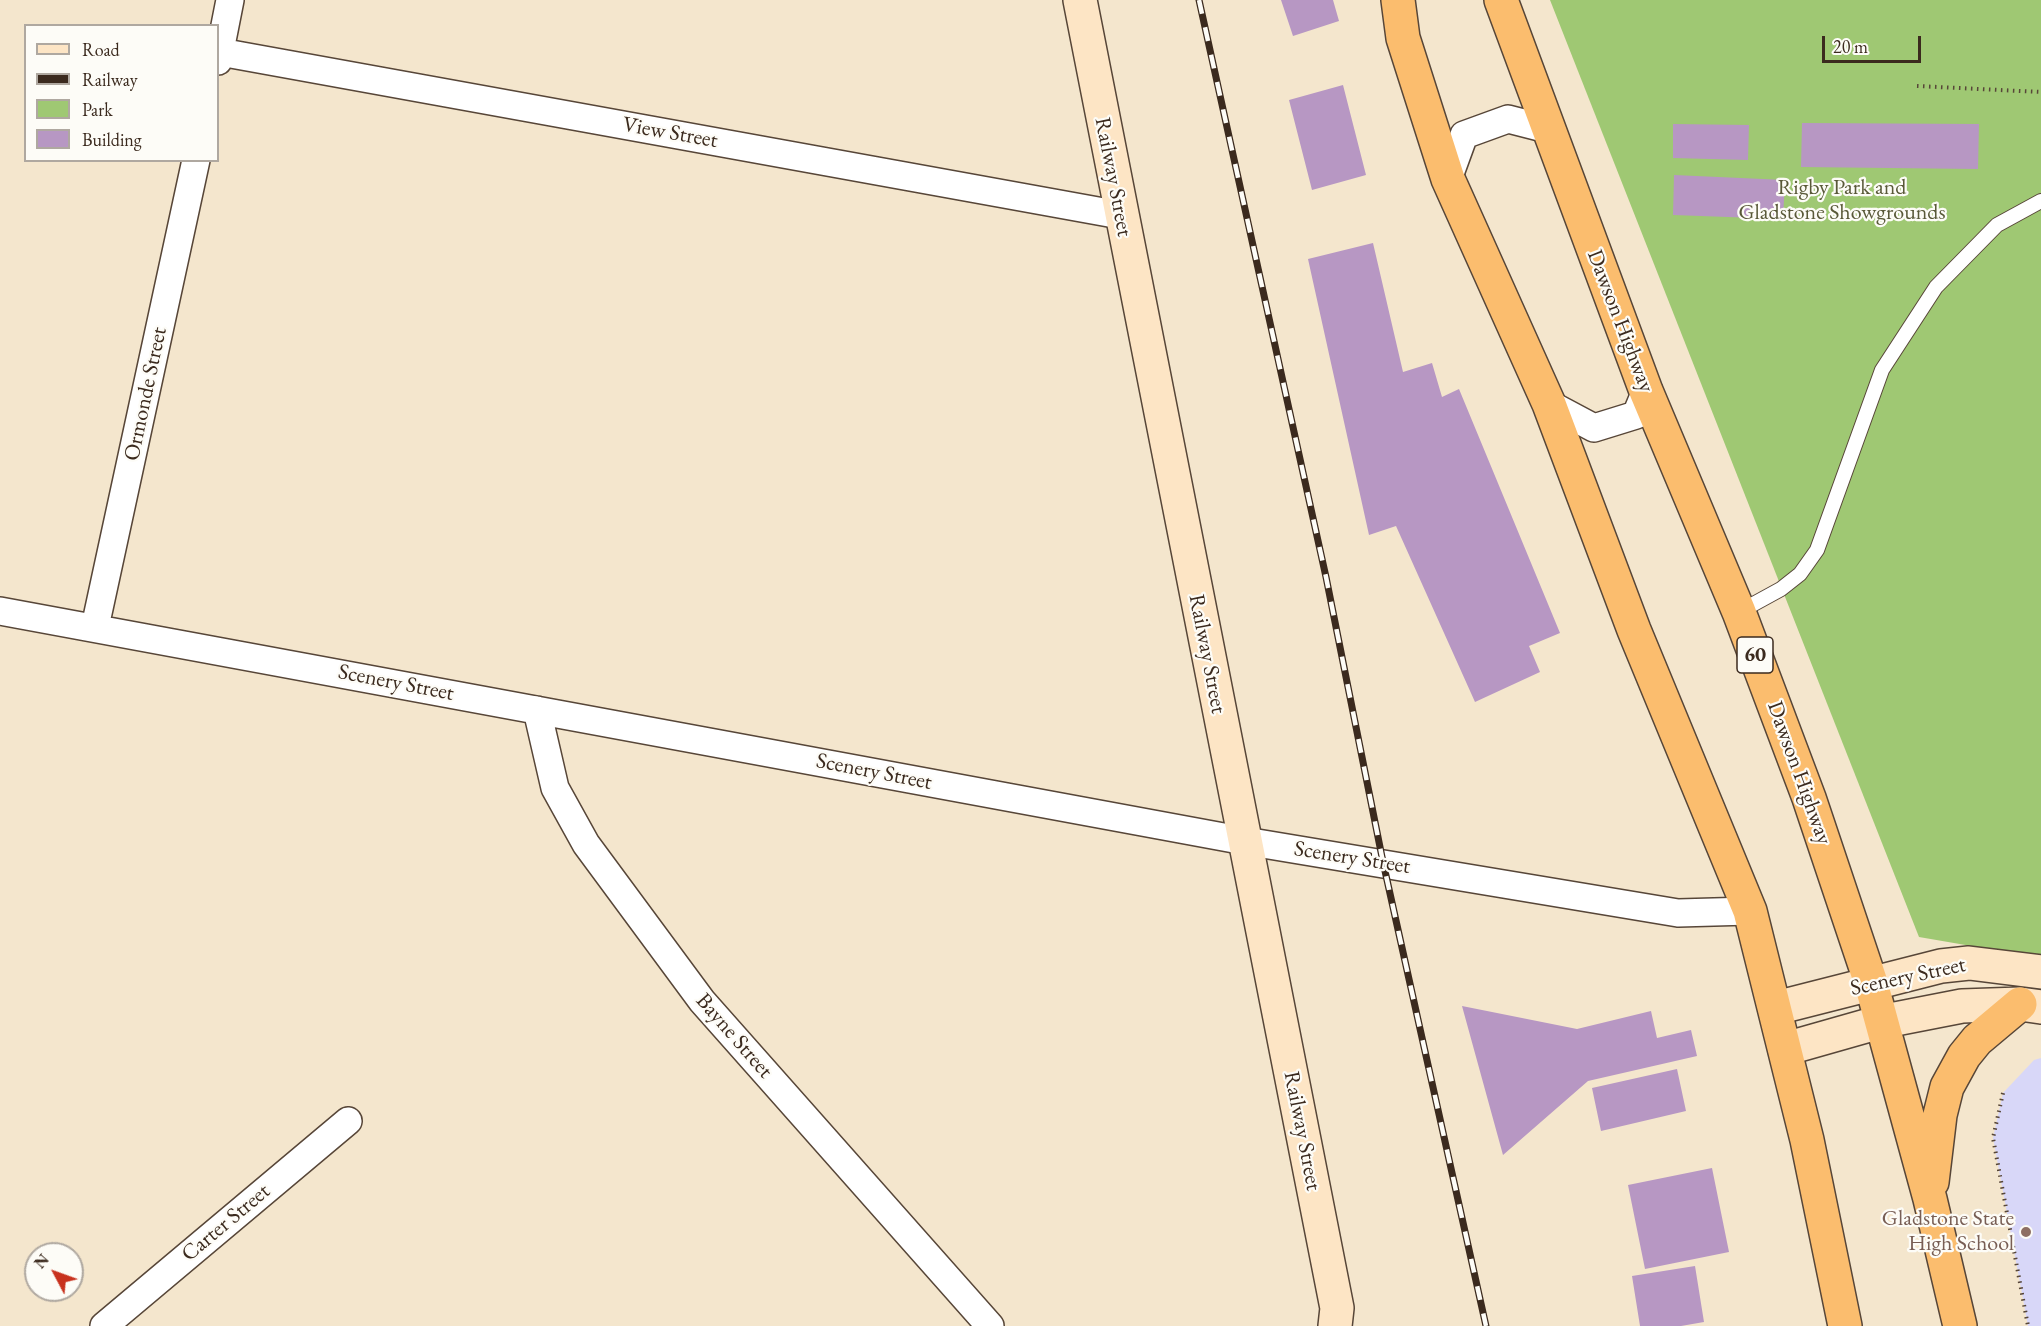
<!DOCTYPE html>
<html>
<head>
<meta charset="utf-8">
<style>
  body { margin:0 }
  #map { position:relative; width:2041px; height:1326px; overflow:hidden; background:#f4e6cd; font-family:"EB Garamond",serif }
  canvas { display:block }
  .legend { position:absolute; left:24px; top:24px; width:195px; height:138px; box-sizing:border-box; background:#fdfcf7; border:2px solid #afa8a0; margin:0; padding:8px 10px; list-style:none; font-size:18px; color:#3b2a1e }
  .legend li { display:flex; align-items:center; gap:12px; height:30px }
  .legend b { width:30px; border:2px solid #afa8a0 }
  .north { position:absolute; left:24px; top:1242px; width:60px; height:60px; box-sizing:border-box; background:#fdfcf7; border:2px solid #afa8a0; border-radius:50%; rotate:311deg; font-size:16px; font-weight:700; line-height:24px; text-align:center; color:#3b2a1e }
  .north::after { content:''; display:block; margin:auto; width:21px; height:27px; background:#c8321e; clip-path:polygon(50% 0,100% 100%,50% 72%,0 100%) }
  .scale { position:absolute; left:1822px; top:36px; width:99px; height:27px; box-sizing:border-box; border:3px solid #3b2a1e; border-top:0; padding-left:8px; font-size:18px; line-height:21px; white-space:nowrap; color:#3b2a1e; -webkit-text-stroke:4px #fdfcf7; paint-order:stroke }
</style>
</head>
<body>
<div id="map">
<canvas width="2041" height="1326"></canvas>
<ul class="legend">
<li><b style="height:8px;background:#fde5c5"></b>Road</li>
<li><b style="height:8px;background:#3b2a1e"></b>Railway</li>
<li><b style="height:16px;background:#9fc873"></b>Park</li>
<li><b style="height:16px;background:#b797c3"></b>Building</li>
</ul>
<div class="north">N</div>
<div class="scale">20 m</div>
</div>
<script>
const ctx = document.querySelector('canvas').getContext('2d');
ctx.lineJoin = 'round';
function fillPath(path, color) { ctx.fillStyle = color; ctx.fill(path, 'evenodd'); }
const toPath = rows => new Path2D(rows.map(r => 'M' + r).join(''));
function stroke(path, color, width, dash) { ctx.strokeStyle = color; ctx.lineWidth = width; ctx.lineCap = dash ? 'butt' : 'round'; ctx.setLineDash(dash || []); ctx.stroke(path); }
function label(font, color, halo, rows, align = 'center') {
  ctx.font = font + ' "EB Garamond",serif'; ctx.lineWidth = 4.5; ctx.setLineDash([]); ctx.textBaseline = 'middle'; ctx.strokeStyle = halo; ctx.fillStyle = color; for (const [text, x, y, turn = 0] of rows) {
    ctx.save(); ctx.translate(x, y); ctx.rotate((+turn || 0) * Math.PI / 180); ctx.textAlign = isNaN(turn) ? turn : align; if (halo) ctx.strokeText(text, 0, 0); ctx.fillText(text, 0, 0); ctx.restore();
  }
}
fillPath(toPath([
  [2041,1058,2041,1326,2028,1326,1993,1138,2003,1093,2034,1060]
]), '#d8d7f8');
fillPath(toPath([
  [1550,0,2041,0,2041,958,1919,937]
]), '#9fc873');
fillPath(toPath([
  [1281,0,1333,0,1339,21,1293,36],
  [1343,85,1366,175,1312,190,1289,100],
  [1802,123,1979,124,1978,169,1801,167],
  [1673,124,1749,125,1748,160,1673,158],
  [1674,175,1785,180,1783,219,1673,215],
  [1373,243,1403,372,1432,363,1442,397,1459,389,1560,633,1529,646,1540,672,1475,702,1396,526,1369,535,1308,259],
  [1462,1006,1577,1029,1651,1011,1657,1038,1691,1030,1697,1056,1588,1081,1503,1155],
  [1677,1069,1686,1111,1601,1131,1592,1088],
  [1712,1168,1729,1252,1645,1269,1628,1185],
  [1695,1266,1704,1322,1681,1326,1640,1326,1632,1276]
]), '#b797c3');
const lane = toPath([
  [1739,612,1781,589,1800,574,1817,550,1882,370,1936,287,1997,225,2041,201]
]);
const street = toPath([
  [220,52,1120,215],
  [218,61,230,0],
  [1448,179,1464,135,1508,119,1547,129],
  [1549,404,1594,428,1636,415,1646,391],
  [0,611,1245,841,1678,913,1750,911],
  [95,627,196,160],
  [537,710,555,788,586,844,702,1001,990,1326],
  [104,1326,348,1121]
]);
const secondary = toPath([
  [1080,0,1337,1308,1335,1326],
  [1776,1008,1941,966,1969,963,2041,972],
  [1785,1049,1880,1022,1962,1006,2020,1004,2041,1007]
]);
const highway = toPath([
  [1398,0,1403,38,1448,179,1549,404,1634,630,1750,911,1807,1140,1845,1326],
  [1501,0,1646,391,1739,612,1809,798,1871,983,1930,1199,1960,1326],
  [1932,1182,1940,1115,1947,1087,1964,1056,1977,1040,2020,1004]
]);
stroke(lane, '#574638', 16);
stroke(street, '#574638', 30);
stroke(secondary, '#574638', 36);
stroke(highway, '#574638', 36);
stroke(toPath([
  [1917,86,2041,92],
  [2003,1093,1993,1138,2028,1326]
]), '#574638', 4, [1.5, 4.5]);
stroke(lane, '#fff', 14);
stroke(street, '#fff', 27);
stroke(secondary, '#fde5c5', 33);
stroke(highway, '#fbbd6e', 33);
const rail = toPath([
  [1199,0,1326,577,1383,862,1486,1326]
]);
stroke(rail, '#3b2a1e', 7);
stroke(rail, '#fdfcf7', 4.5, [14]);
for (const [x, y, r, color] of [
  [2026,1232,6,"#8d6e63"]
]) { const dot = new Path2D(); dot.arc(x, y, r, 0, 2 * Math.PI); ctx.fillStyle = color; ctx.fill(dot); stroke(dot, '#fdfcf7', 2); }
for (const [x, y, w] of [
  [1755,655,36]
]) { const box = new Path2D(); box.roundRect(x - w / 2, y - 18, w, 36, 4.5); ctx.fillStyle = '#fdfcf7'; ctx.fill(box); stroke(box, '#3b2a1e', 1.5); }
label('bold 21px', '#3b2a1e', null, [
  ["60",1755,655]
]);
label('22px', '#3b2a1e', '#fdfcf7', [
  ["View Street",670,133,10],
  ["Railway Street",1113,177,79],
  ["Dawson Highway",1620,321,69],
  ["Ormonde Street",146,394,-78],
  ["Railway Street",1207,654,79],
  ["Scenery Street",396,683,11],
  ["Scenery Street",874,772,11],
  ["Dawson Highway",1799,773,70],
  ["Scenery Street",1352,858,9],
  ["Scenery Street",1908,977,-12],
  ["Bayne Street",734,1036,49],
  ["Railway Street",1302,1131,79],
  ["Carter Street",226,1223,-40]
]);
label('22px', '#595938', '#fdfcf7', [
  ["Rigby Park and",1842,188],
  ["Gladstone Showgrounds",1842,213]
]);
label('22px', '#785e54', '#fdfcf7', [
  ["Gladstone State",2014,1219],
  ["High School",2014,1244]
], 'right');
</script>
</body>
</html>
